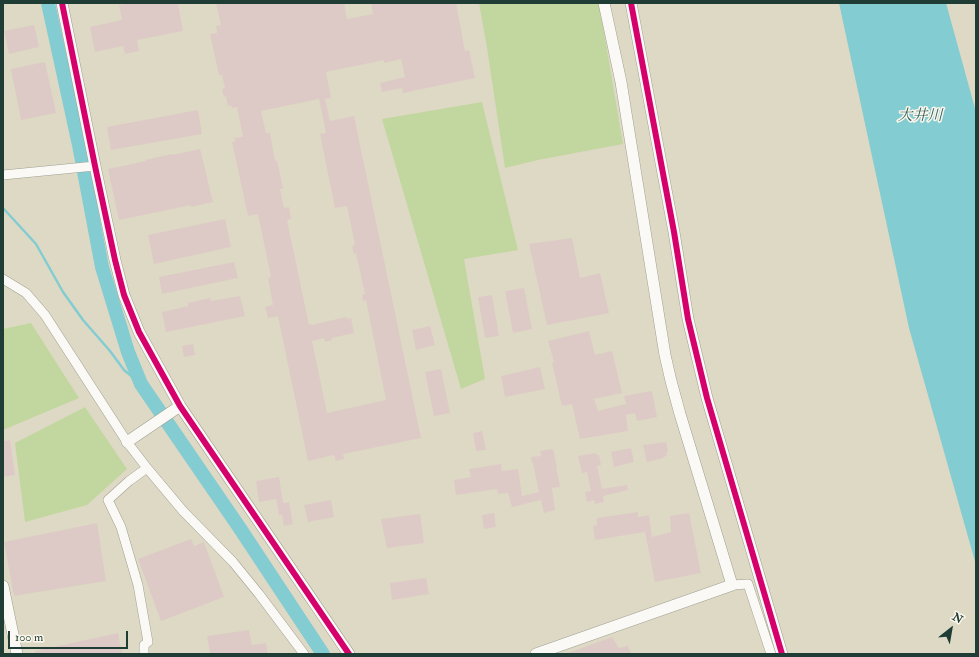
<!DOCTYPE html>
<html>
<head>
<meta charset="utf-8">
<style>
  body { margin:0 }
  #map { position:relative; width:979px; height:657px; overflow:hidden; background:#ded9c4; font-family:"IM FELL Double Pica",serif }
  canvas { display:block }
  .frame { position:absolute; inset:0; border:4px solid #1f3d34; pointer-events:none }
  .north { position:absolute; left:931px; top:609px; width:40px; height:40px; -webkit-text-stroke:3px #fbf7ec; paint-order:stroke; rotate:31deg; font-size:11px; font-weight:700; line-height:16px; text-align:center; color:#1f3d34 }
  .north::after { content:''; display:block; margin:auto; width:14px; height:18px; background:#1f3d34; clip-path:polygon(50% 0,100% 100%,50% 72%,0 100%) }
  .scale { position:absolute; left:8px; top:631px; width:120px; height:18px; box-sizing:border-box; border:2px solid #1f3d34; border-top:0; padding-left:5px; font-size:12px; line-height:14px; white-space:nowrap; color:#1f3d34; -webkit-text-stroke:3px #fbf7ec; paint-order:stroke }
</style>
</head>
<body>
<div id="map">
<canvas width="979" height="657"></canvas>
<div class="frame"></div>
<div class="north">N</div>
<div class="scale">100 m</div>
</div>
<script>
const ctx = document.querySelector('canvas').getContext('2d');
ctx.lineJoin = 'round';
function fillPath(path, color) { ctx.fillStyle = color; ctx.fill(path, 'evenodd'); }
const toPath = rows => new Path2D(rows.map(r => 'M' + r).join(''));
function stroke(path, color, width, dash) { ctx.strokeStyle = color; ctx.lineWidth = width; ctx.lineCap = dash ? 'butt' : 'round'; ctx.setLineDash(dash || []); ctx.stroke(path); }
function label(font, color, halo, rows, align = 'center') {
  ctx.font = font + ' "IM FELL Double Pica","Noto Serif JP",serif'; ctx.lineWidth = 3; ctx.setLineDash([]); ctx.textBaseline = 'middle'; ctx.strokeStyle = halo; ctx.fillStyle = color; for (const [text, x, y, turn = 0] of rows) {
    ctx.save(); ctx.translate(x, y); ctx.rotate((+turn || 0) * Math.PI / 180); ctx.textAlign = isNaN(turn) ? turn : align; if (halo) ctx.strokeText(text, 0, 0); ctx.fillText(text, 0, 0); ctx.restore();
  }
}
fillPath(toPath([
  [479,3,599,3,623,144,538,160,505,168,487,48],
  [482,102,518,250,464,259,485,379,461,389,382,119],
  [31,323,79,398,3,430,3,329],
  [85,407,127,469,87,505,25,522,15,443]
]), '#c2d79f');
fillPath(toPath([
  [839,3,946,3,976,112,976,565,909,328]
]), '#83ccd2');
stroke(toPath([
  [3,208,36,244,63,292,83,320,110,351,124,370,141,384]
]), '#83ccd2', 2.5);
stroke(toPath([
  [48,3,79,145,102,267,128,352,141,384,239,527,323,654]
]), '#83ccd2', 14);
fillPath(toPath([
  [130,3,178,3,183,31,137,40,139,51,125,54,123,46,95,52,90,27,122,20,119,5],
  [216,3,344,3,347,19,373,14,371,3,456,3,465,51,469,50,475,78,403,93,402,88,382,92,380,83,405,77,401,59,384,63,384,60,326,72,331,98,325,99,330,121,354,116,421,438,343,454,344,459,336,461,334,455,308,461,278,316,268,318,265,307,273,305,268,278,271,277,258,214,248,216,232,142,235,141,234,138,243,137,237,107,232,108,231,105,228,106,226,96,224,97,222,89,225,88,222,75,219,75,210,34,217,33,216,26,221,25],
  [319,99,326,133,320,134,335,208,347,206,355,245,352,246,354,254,356,253,365,294,362,295,363,301,366,300,386,400,327,413,312,341,324,338,325,342,332,340,332,338,354,333,351,318,347,319,346,317,312,325,312,324,309,325,287,220,291,219,289,207,284,208,280,189,283,189,277,160,275,161,270,133,266,133,261,111],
  [34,25,39,47,9,54,4,31],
  [45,62,56,113,21,120,11,69],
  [198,110,202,134,111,150,107,127],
  [200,149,213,202,191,207,191,205,119,220,108,169,146,161,145,160,172,154,172,155],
  [225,219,231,247,154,264,148,235],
  [572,238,580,278,600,273,609,313,547,325,529,244],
  [234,262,238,278,162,294,159,277],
  [524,288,532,329,513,333,505,291],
  [492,295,499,336,485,338,478,297],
  [240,296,245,316,166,332,162,312,188,306,188,303,210,298,211,301],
  [430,326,435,345,416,350,412,330],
  [589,331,595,355,612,351,622,393,594,399,598,411,626,404,624,396,652,391,657,417,637,421,635,413,626,415,628,431,580,439,572,404,562,406,552,363,554,362,548,341],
  [193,344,195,355,184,357,182,346],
  [540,367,545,389,505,397,501,376],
  [441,369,450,413,434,416,425,372],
  [482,431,486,450,476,451,473,433],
  [10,440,15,475,3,477,3,441],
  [666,442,668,452,666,453,667,456,663,457,663,458,647,462,643,445],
  [631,448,634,462,614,467,611,452],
  [553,449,557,467,556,467,560,487,552,488,555,510,544,513,541,500,512,507,508,493,498,494,497,489,456,495,454,480,471,477,469,469,501,464,502,471,518,469,522,496,539,492,533,463,532,463,531,457,541,456,540,451],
  [596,453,596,455,599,455,601,465,597,466,602,489,627,485,628,490,603,496,604,502,595,504,594,500,587,502,585,492,591,491,587,472,582,473,578,456],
  [279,477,283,503,289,502,293,524,284,526,282,515,279,515,276,499,259,502,256,481],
  [331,500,334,517,308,522,304,505],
  [638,512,638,517,649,515,652,537,671,532,670,516,689,513,701,573,655,582,645,532,595,540,593,526,597,525,597,518],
  [494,513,496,527,484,529,482,515],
  [420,514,424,543,387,548,381,519],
  [97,523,106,581,14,596,4,542],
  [191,539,194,546,204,542,224,597,161,621,138,559],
  [426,578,429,594,392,600,390,583],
  [249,630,252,645,266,643,268,654,210,654,207,636],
  [118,633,122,654,35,654,35,651],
  [612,637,619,648,628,646,631,654,568,654,568,653]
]), '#ddcac6');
const minor = toPath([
  [3,175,95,166],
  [3,279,26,293,45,315,127,442,147,468,183,511,233,562,259,594,304,654],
  [732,585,748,584,771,654],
  [144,654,144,645,148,642,138,585,121,527,108,500,129,481,147,468]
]);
const tertiary = toPath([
  [62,3,95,166,115,260,124,295,139,332,180,406,349,654],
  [631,3,674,232,688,319,707,398,782,654],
  [127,442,180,406],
  [3,586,17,654],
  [536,654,732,585,680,414,671,381,665,355,621,82,604,3]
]);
stroke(minor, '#9e9f92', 10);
stroke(tertiary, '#9e9f92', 12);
stroke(minor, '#faf9f6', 9);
stroke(tertiary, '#faf9f6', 11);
stroke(toPath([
  [62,3,95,166,115,260,124,295,139,332,180,406,349,654],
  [631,3,674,232,688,319,707,398,782,654]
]), '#d6006c', 6);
label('italic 15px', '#2e5f5d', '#fbf7ec', [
  ["大井川",920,117]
]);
</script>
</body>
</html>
